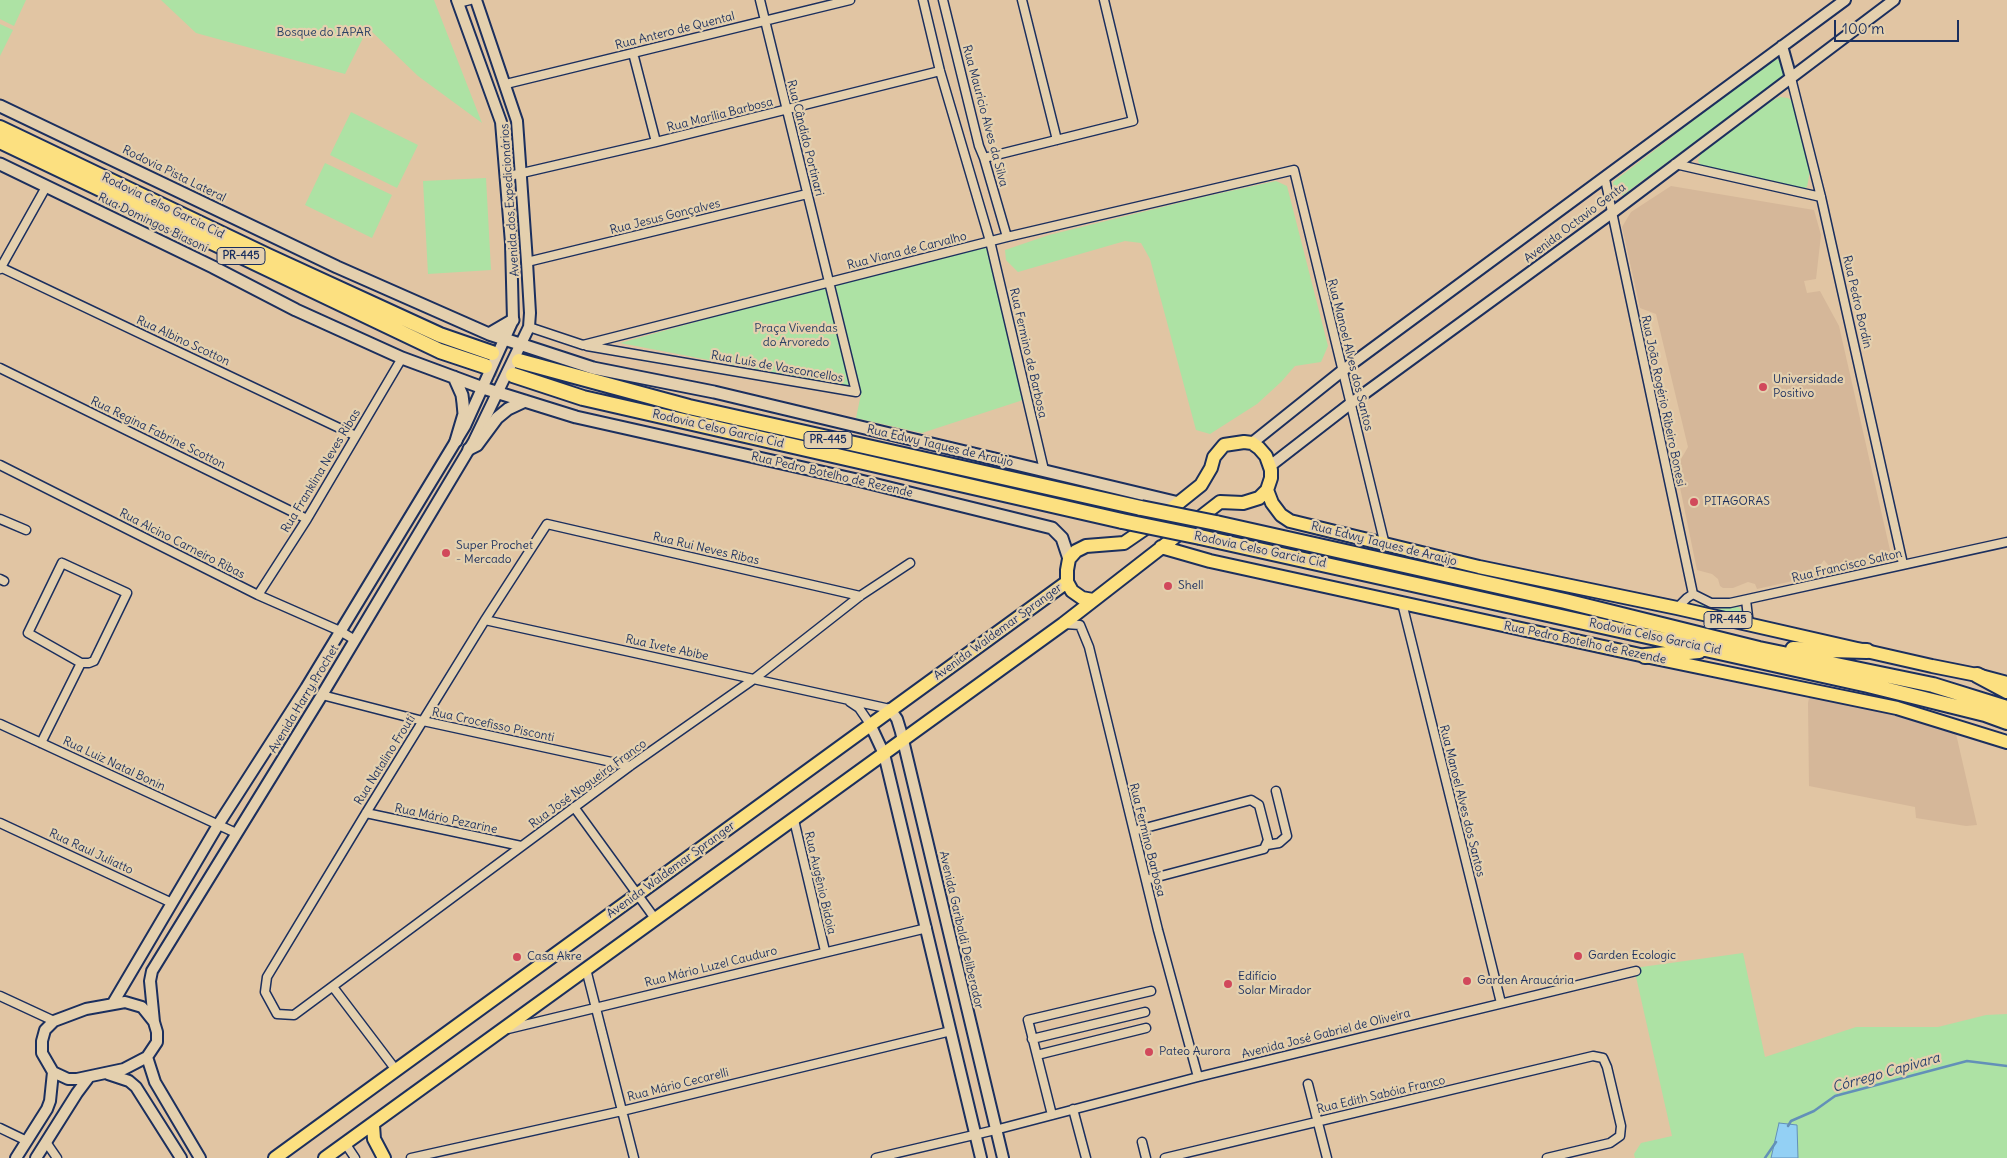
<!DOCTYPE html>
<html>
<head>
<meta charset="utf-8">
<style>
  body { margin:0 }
  #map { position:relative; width:2007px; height:1158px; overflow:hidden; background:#e1c5a3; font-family:Delius,sans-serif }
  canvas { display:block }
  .scale { position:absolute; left:1834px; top:20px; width:125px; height:22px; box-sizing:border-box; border:2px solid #1b2f5e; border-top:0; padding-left:6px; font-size:15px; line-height:18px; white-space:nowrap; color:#1b2f5e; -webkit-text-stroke:4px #e4d0ae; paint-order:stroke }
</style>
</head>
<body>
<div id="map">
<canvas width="2007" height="1158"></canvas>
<div class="scale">100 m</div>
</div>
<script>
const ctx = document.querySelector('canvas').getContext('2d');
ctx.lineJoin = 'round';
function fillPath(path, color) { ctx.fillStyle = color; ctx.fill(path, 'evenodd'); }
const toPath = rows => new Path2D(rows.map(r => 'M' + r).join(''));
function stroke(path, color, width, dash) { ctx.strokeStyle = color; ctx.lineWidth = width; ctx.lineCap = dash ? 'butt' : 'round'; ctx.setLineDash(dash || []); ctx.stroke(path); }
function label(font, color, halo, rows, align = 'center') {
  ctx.font = font + ' Delius,sans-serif'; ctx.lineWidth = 4.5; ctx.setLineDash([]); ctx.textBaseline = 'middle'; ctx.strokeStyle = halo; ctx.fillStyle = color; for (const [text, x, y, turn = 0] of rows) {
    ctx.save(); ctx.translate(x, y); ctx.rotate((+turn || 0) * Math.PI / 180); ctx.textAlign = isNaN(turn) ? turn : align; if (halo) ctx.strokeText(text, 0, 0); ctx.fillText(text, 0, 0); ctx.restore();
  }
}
fillPath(toPath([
  [1671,186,1814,210,1821,235,1816,279,1804,281,1807,293,1820,291,1839,326,1892,559,1834,572,1824,560,1821,564,1824,574,1757,589,1755,584,1748,582,1733,588,1723,588,1720,586,1718,579,1712,574,1697,570,1676,468,1688,447,1656,314,1640,308,1622,227,1631,212],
  [1810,693,1954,725,1977,825,1966,826,1916,818,1915,807,1809,786,1808,703]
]), '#d5b799');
fillPath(toPath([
  [0,0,26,0,14,26,0,19],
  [161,0,434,0,482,123,418,76,368,28,345,74,196,33],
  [0,24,13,30,0,56],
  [1774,59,1780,60,1783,64,1786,74,1623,195,1619,195,1614,190,1613,182],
  [1780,97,1788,98,1793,102,1810,171,1807,187,1803,189,1702,168,1698,161,1701,154,1773,100],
  [351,112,418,145,397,188,330,155],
  [325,163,392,195,372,238,305,205],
  [486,178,491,270,428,274,423,181],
  [1276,181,1287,186,1328,346,1321,362,1295,366,1281,382,1257,404,1210,434,1196,430,1150,259,1141,243,1125,241,1018,272,1006,260,1005,250,1049,235,1203,197],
  [986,247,1023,400,922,433,856,418,861,394,835,283],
  [825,286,850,387,620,343],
  [1700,604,1715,609,1738,607,1741,609,1743,615,1739,617,1700,608],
  [1743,953,1765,1057,1856,1027,1938,1027,1986,1015,2007,1014,2007,1158,1635,1158,1634,1154,1641,1143,1672,1136,1634,968]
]), '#ade2a4');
const water = toPath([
  [1779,1123,1797,1125,1798,1158,1771,1158,1779,1123]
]);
fillPath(water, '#93d0f4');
stroke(water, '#6390b8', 1);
stroke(toPath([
  [1788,1126,1791,1121,1814,1111,1835,1096,1967,1061,2007,1066],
  [1765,1158,1776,1142]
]), '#6390b8', 2.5);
stroke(toPath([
  [485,366,513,375]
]), '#b9a795', 14, [14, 7]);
const minor = toPath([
  [923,0,940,71,990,241,1044,470],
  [943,0,979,146,984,158,1007,237],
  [1022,0,1057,140],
  [458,3,470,0],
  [633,53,656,142],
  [1791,78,1821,197,1903,564],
  [506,84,850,0],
  [984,158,1133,121,1104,0],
  [1675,164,1821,197],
  [505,177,656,142,940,71],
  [1605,179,1693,594],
  [527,262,807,194],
  [0,267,356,436],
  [0,269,46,187],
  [529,327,583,345,1007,237,1294,170,1385,545],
  [587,346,856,392,760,0],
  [0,368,307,519],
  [0,465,258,595,340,631,355,640],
  [0,519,26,530],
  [62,563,127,593,94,661,89,663,81,663,28,633,62,563],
  [0,579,4,581],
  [1693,594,1711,603,1730,603,2007,542],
  [258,595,307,519,402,358],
  [860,596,547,524,485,620,366,813,267,977,265,992,277,1014,294,1015,630,766,754,679,860,596,910,563],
  [1746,600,1749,625],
  [1402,603,1501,1003],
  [1677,608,1687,598,1693,594],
  [485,620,890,709],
  [1065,624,1080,625,1089,647,1158,930,1198,1077],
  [322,695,423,721,630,766],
  [850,702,859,708,870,724],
  [0,724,236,833],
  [41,743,81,663],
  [574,807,656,920],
  [366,813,521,846],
  [794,820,825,951],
  [0,823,172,903],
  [1134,831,1251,800,1259,805,1268,840,1264,849,1146,880],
  [1267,845,1279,843,1287,836,1276,791],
  [586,969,634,1158],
  [333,987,396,1070],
  [0,996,54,1021],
  [508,1029,927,928],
  [1032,1039,1145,1012],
  [1037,1055,1146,1028],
  [1308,1084,1327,1158],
  [1073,1109,1086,1158],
  [1052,1115,1028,1020,1151,991],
  [0,1128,27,1141],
  [46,1142,57,1158],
  [1142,1142,1146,1158],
  [345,1143,355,1158],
  [411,1158,622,1111,951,1031],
  [876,1158,995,1130,1198,1077,1636,971],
  [1165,1158,1593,1056,1603,1058,1607,1067,1621,1126,1620,1136,1610,1143,1547,1158]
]);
const tertiary = toPath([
  [1782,46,1791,78],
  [1252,443,1342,371,1845,0],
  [1270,466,1350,404,1613,212,1894,0],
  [890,709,897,719,901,732,1003,1158],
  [870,724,884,754,981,1158],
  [125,1002,142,1007,154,1022,157,1032,157,1042,147,1057,124,1069,77,1079,68,1079,53,1072,42,1053,42,1041,45,1030,54,1021,86,1009,125,1002],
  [113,1003,218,825,306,688,465,426,513,320,511,243,501,122,457,0],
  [154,1022,150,981,152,971,322,695,474,441,529,327,530,313,527,262,517,121,476,0],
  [147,1057,155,1082,200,1158],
  [108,1074,129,1081,136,1087,181,1158],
  [16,1158,47,1109,50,1101,53,1072],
  [36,1158,77,1093,89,1077]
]);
const secondary = toPath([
  [0,106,337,267,489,334,593,368,714,392,1179,503],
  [0,164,213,267,296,310,402,358,483,388,576,417,857,480,1052,528,1062,538,1069,559],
  [489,334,513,320],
  [454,377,462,395,463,403,464,414,456,441],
  [469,449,477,445,497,418,508,409,525,401]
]);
const primary = toPath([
  [1267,490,1272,503,1281,515,1290,521,1479,567,1677,608,1932,666,1977,675,2007,683],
  [1161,547,1210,561,1402,603,1645,656,1897,708,2007,742],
  [373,1125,374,1139,384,1158],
  [275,1158,1067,582],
  [325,1158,1063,624,1220,502,1243,503,1259,498,1267,490,1271,478,1271,470,1266,456,1259,448,1252,443,1244,442,1224,445,1214,457,1211,468,1201,485,1156,521,1124,543,1086,546,1076,551,1069,559,1067,570,1067,582,1072,591,1082,598,1093,600]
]);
const motorway = toPath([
  [0,128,268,256,440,335,492,353],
  [0,141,440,351,485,366],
  [519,361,689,407,1141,508],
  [513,375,583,398,1122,521],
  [1216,523,1565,601,1759,649,1933,685,2007,708],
  [1200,537,1868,685,1985,714,2007,722],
  [1793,649,1867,651],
  [1645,656,1699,651],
  [1977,675,2007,691]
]);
stroke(minor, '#1b2f5e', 11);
stroke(tertiary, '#1b2f5e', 14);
stroke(secondary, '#1b2f5e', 15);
stroke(primary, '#1b2f5e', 16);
stroke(motorway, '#1b2f5e', 18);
stroke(minor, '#e4d0ae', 8);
stroke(tertiary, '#e4d0ae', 10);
stroke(secondary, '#e4d0ae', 11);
stroke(primary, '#fce080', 12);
stroke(motorway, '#fce080', 14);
const motorwayBridge = toPath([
  [1141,508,1216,523],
  [1122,521,1200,537]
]);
stroke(motorwayBridge, '#1b2f5e', 18, []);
stroke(motorwayBridge, '#fce080', 14);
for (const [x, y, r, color] of [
  [1763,387,5,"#d1495b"],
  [1694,502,5,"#d1495b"],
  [446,553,5,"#d1495b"],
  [1168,586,5,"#d1495b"],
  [1578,956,5,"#d1495b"],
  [517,957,5,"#d1495b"],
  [1467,981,5,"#d1495b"],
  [1228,984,5,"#d1495b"],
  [1149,1052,5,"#d1495b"]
]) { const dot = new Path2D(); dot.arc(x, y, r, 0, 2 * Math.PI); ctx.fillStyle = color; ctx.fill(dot); stroke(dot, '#e4d0ae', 2); }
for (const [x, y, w] of [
  [241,256,48],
  [828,440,48],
  [1728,620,48]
]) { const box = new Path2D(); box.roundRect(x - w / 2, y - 8.5, w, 17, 4); ctx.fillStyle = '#e4d0ae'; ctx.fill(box); stroke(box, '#1b2f5e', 1); }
label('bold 11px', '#1b2f5e', null, [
  ["PR-445",241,256],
  ["PR-445",828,440],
  ["PR-445",1728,620]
]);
label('12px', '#1b2f5e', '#e4d0ae', [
  ["Rua Antero de Quental",675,31,-14],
  ["Rua Marília Barbosa",720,115,-14],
  ["Rua Maurício Alves da Silva",985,116,75],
  ["Rua Cândido Portinari",805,138,76],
  ["Rodovia Pista Lateral",174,174,26],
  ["Avenida dos Expedicionários",510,200,-94],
  ["Rodovia Celso Garcia Cid",163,206,26],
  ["Rua Jesus Gonçalves",665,217,-14],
  ["Rua Domingos Biasoni",153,223,26],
  ["Avenida Octavio Genta",1575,223,-37],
  ["Rua Viana de Carvalho",907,251,-14],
  ["Rua Pedro Bordin",1857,302,77],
  ["Rua Albino Scotton",183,341,25],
  ["Rua Fermino de Barbosa",1028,353,77],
  ["Rua Manoel Alves dos Santos",1350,355,76],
  ["Rua Luís de Vasconcellos",777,367,10],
  ["Rua João Rogério Ribeiro Bonesi",1663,401,78],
  ["Rodovia Celso Garcia Cid",718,429,13],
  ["Rua Regina Fabrine Scotton",158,433,26],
  ["Rua Edwy Taques de Araújo",940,446,13],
  ["Rua Franklina Neves Ribas",321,471,-59],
  ["Rua Pedro Botelho de Rezende",832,475,13],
  ["Rua Alcino Carneiro Ribas",182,544,27],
  ["Rua Edwy Taques de Araújo",1384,544,14],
  ["Rua Rui Neves Ribas",706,549,13],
  ["Rodovia Celso Garcia Cid",1260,550,12],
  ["Rua Francisco Salton",1847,566,-13],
  ["Avenida Waldemar Spranger",998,632,-36],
  ["Rodovia Celso Garcia Cid",1655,637,12],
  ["Rua Pedro Botelho de Rezende",1585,643,12],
  ["Rua Ivete Abibe",667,648,12],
  ["Avenida Harry Prochet",304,699,-59],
  ["Rua Crocefisso Pisconti",493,725,12],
  ["Rua Natalino Frouti",385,760,-58],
  ["Rua Luiz Natal Bonin",114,764,25],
  ["Rua José Nogueira Franco",588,784,-36],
  ["Rua Manoel Alves dos Santos",1462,801,76],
  ["Rua Mário Pezarine",446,819,12],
  ["Rua Fermino Barbosa",1147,840,76],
  ["Rua Raul Juliatto",91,852,25],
  ["Avenida Waldemar Spranger",671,870,-36],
  ["Rua Augênio Bidoia",820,883,77],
  ["Avenida Garibaldi Deliberador",961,930,77],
  ["Rua Mário Luzel Cauduro",711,967,-14],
  ["Avenida José Gabriel de Oliveira",1326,1034,-14],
  ["Rua Mário Cecarelli",678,1085,-14],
  ["Rua Edith Sabóia Franco",1381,1095,-13]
]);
label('12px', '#2a4165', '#e4d0ae', [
  ["Bosque do IAPAR",324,33],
  ["Praça Vivendas",796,329],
  ["do Arvoredo",796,343]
]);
label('12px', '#1b2f5e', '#e4d0ae', [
  ["Universidade",1773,380],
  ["Positivo",1773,394],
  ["PITAGORAS",1704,502],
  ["Super Prochet",456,546],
  ["- Mercado",456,560],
  ["Shell",1178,586],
  ["Garden Ecologic",1588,956],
  ["Casa Akre",527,957],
  ["Edifício",1238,977],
  ["Solar Mirador",1238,991],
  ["Garden Araucária",1477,981],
  ["Pateo Aurora",1159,1052]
], 'left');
label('italic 14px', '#273f6d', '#e4d0ae', [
  ["Córrego Capivara",1886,1073,-16]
]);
</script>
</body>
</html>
